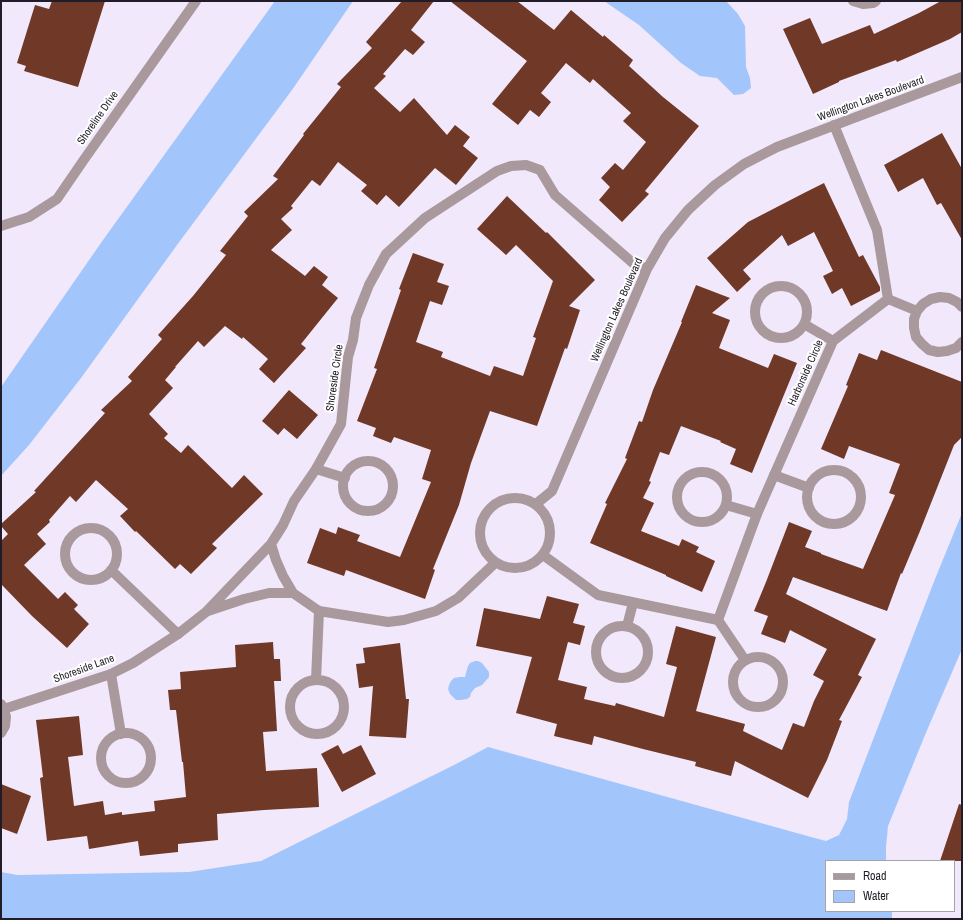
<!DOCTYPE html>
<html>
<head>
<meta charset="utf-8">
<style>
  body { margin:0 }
  #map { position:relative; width:963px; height:920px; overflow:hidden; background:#f1e8fb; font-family:"Archivo Narrow",sans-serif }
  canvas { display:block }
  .frame { position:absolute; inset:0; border:2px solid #211c27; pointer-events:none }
  .legend { position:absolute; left:825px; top:860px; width:130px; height:52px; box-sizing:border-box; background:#fff; border:1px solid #a6a4a9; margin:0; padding:5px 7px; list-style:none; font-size:12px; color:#211c27 }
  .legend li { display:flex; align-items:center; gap:8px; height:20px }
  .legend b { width:20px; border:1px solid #a6a4a9 }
</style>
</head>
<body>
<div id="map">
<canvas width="963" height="920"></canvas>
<div class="frame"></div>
<ul class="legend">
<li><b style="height:5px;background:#a9989c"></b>Road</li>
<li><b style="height:11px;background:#a2c6fb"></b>Water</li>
</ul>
</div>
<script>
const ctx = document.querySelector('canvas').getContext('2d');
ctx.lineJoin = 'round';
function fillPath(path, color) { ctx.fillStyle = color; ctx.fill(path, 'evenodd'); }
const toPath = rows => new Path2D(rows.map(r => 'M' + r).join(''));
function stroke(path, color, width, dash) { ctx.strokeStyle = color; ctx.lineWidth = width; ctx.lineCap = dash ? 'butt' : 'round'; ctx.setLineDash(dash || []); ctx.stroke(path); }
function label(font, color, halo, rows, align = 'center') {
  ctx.font = font + ' "Archivo Narrow",sans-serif'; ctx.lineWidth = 4; ctx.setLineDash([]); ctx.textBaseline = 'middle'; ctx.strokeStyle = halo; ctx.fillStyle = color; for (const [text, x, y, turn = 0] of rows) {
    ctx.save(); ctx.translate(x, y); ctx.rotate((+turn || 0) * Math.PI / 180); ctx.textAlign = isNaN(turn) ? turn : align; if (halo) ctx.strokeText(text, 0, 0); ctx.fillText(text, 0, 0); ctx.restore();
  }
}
fillPath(toPath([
  [275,1,353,1,292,90,177,245,81,378,29,445,1,476,1,387,103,240],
  [604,1,726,1,738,14,745,26,746,67,750,78,751,88,743,94,734,95,717,78,700,76,681,63,639,25],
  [962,513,962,649,925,735,888,826,886,847,886,861,826,861,826,911,892,911,892,919,1,919,1,872,17,875,189,872,261,861,458,763,488,747,811,837,826,841,839,835,847,819,849,802,935,579],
  [475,661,478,661,482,663,489,672,489,677,482,685,475,688,471,693,470,697,467,699,461,700,456,700,450,694,448,689,449,685,451,681,454,678,460,677,465,677,466,673,468,666,470,663]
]), '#a2c6fb');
fillPath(toPath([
  [52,1,105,1,78,87,24,71,26,66,17,63,35,5,49,9],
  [402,1,434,1,411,30,425,42,413,55,405,49,383,74,386,76,374,88,400,112,414,98,447,135,455,125,470,137,463,146,478,158,456,185,435,168,399,207,386,195,377,205,361,191,367,185,338,162,320,186,312,180,291,206,293,208,281,219,292,230,271,250,305,276,314,266,328,277,322,285,338,298,301,344,306,348,274,383,259,369,268,359,243,337,242,339,225,326,204,347,198,341,175,367,176,367,165,380,173,388,149,414,168,434,164,438,181,453,188,445,232,488,244,475,263,494,212,544,217,548,191,574,180,564,175,569,136,531,135,532,120,516,128,509,96,480,76,502,70,496,49,520,50,522,37,534,46,544,24,565,58,599,65,592,78,605,74,609,89,624,67,648,32,616,1,584,1,541,8,534,1,526,1,524,36,492,34,491,105,413,101,410,132,381,128,377,162,339,158,335,193,296,226,255,220,251,248,216,244,212,278,179,273,176,304,135,303,134,341,87,337,84,372,48,366,42],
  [450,1,517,1,554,30,571,10,603,37,604,35,633,60,629,66,663,97,699,126,645,191,649,194,622,222,599,200,610,187,601,178,615,163,623,170,646,142,623,121,631,113,593,79,590,83,566,63,541,93,551,102,539,117,530,110,518,125,492,104,527,61],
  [941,1,962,1,962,32,950,39,897,62,896,60,839,81,839,82,813,94,783,29,810,18,822,44,870,25,874,34,919,13],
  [942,133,962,169,962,240,941,203,937,205,923,178,898,192,884,165],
  [824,183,859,257,863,255,880,287,880,291,851,306,842,288,832,294,823,276,833,271,814,232,788,246,782,235,743,270,751,279,737,292,707,258,748,222,804,193],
  [507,196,546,233,547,232,595,280,569,306,580,310,567,349,565,348,537,426,490,411,471,463,459,505,433,569,435,570,425,599,346,570,344,576,307,563,320,528,336,534,338,527,360,535,357,541,400,557,431,482,422,479,431,450,394,437,391,443,373,436,376,428,357,421,377,369,374,368,401,290,399,289,413,253,444,264,437,282,449,286,442,305,430,301,416,342,443,352,441,357,490,376,494,366,523,376,536,338,533,337,553,281,516,245,506,255,477,229],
  [696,285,730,298,712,313,730,320,719,348,768,368,774,354,797,363,752,473,730,464,736,449,720,442,721,441,681,426,669,455,660,452,649,481,651,482,643,498,654,503,641,531,679,546,682,539,699,547,696,552,715,561,702,592,666,576,666,575,590,543,607,504,605,503,627,459,625,458,639,421,642,422,653,390,682,322,681,322],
  [881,350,962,382,962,437,954,445,920,531,902,574,901,573,887,611,793,577,786,594,876,639,858,675,862,677,839,720,842,721,827,760,808,798,735,761,731,776,695,766,696,762,643,749,594,736,592,745,554,736,557,724,516,713,532,657,476,646,484,608,540,619,547,596,579,604,573,623,585,626,580,645,568,642,558,680,587,687,584,699,615,706,616,703,664,717,677,667,666,664,676,626,716,637,696,711,745,724,743,731,782,750,793,723,804,727,814,701,824,681,813,675,827,649,790,630,785,643,761,634,768,616,754,611,766,582,789,522,812,531,805,547,821,553,821,554,863,569,895,495,889,493,900,464,849,446,844,459,821,449,848,386,846,385,859,353,877,360],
  [289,390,318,415,297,439,284,428,278,435,262,421],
  [273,642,274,659,280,659,281,681,274,681,277,731,263,732,266,771,317,768,319,807,264,810,217,814,218,840,178,844,178,852,140,856,138,841,89,849,87,836,47,841,40,778,43,777,36,720,79,716,83,755,68,757,74,806,103,801,105,815,122,812,122,815,155,811,154,801,186,797,183,762,182,762,176,710,170,710,168,690,181,689,180,672,236,667,235,645],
  [400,643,406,699,409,699,406,738,369,736,373,686,359,688,356,664,365,663,363,648],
  [338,745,343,754,361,745,376,774,342,792,321,754],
  [1,784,31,796,17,834,1,828],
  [959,804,962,805,962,861,940,861]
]), '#703827');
stroke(toPath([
  [853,1,863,4,873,3,876,1],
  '755 312a26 26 0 1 1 52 0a26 26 0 1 1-52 0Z',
  [888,299,917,311],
  [962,307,957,302,949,298,940,297,931,299,923,304,917,311,914,319,914,328,916,337,922,344,929,350,938,352,947,351,956,348,962,342],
  [804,324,833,341],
  '343 486a25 25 0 1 1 50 0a25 25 0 1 1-50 0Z',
  [316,469,345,478],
  '807 497a27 27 0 1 1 54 0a27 27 0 1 1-54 0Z',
  '677 497a25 25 0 1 1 50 0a25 25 0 1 1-50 0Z',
  [774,475,809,488],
  [726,505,757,514],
  '65 554a26 26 0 1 1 52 0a26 26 0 1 1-52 0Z',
  [111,570,178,634],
  [718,620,745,660],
  [627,626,633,603],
  '596 652a26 26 0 1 1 52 0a26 26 0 1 1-52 0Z',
  '733 682a25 25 0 1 1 50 0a25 25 0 1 1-50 0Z',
  [111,674,121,734],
  [316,680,319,611],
  '290 707a27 27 0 1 1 54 0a27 27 0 1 1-54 0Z',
  '101 758a25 25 0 1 1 50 0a25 25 0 1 1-50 0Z'
]), '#a9989c', 10);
stroke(toPath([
  [1,226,29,217,57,199,83,161,196,1],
  '480 533a35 35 0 1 1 70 0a35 35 0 1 1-70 0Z',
  [536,504,552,491,647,269,665,238,688,210,715,185,744,164,777,147,962,77],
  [271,544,276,560,283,576,293,593,319,611,388,622,404,620,436,611,458,598,495,563],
  [543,555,598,595,718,620,757,514,833,341,888,299,877,230,834,125],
  [208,611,244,599,269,593,293,593],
  [1,704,4,709,6,717,5,726,1,733],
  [4,709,111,674,133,663,178,634,206,612,271,544,283,525,294,501,316,469,341,424,348,357,353,340,356,318,369,285,386,254,425,218,497,171,511,166,526,165,540,170,555,195,634,264,647,269]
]), '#a9989c', 10);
label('11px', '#211c27', '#fff', [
  ["Wellington Lakes Boulevard",871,99,-20],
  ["Shoreline Drive",98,118,-55],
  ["Wellington Lakes Boulevard",617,310,-66],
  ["Harborside Circle",806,373,-66],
  ["Shoreside Circle",335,378,-82],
  ["Shoreside Lane",84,669,-20]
]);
</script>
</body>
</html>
